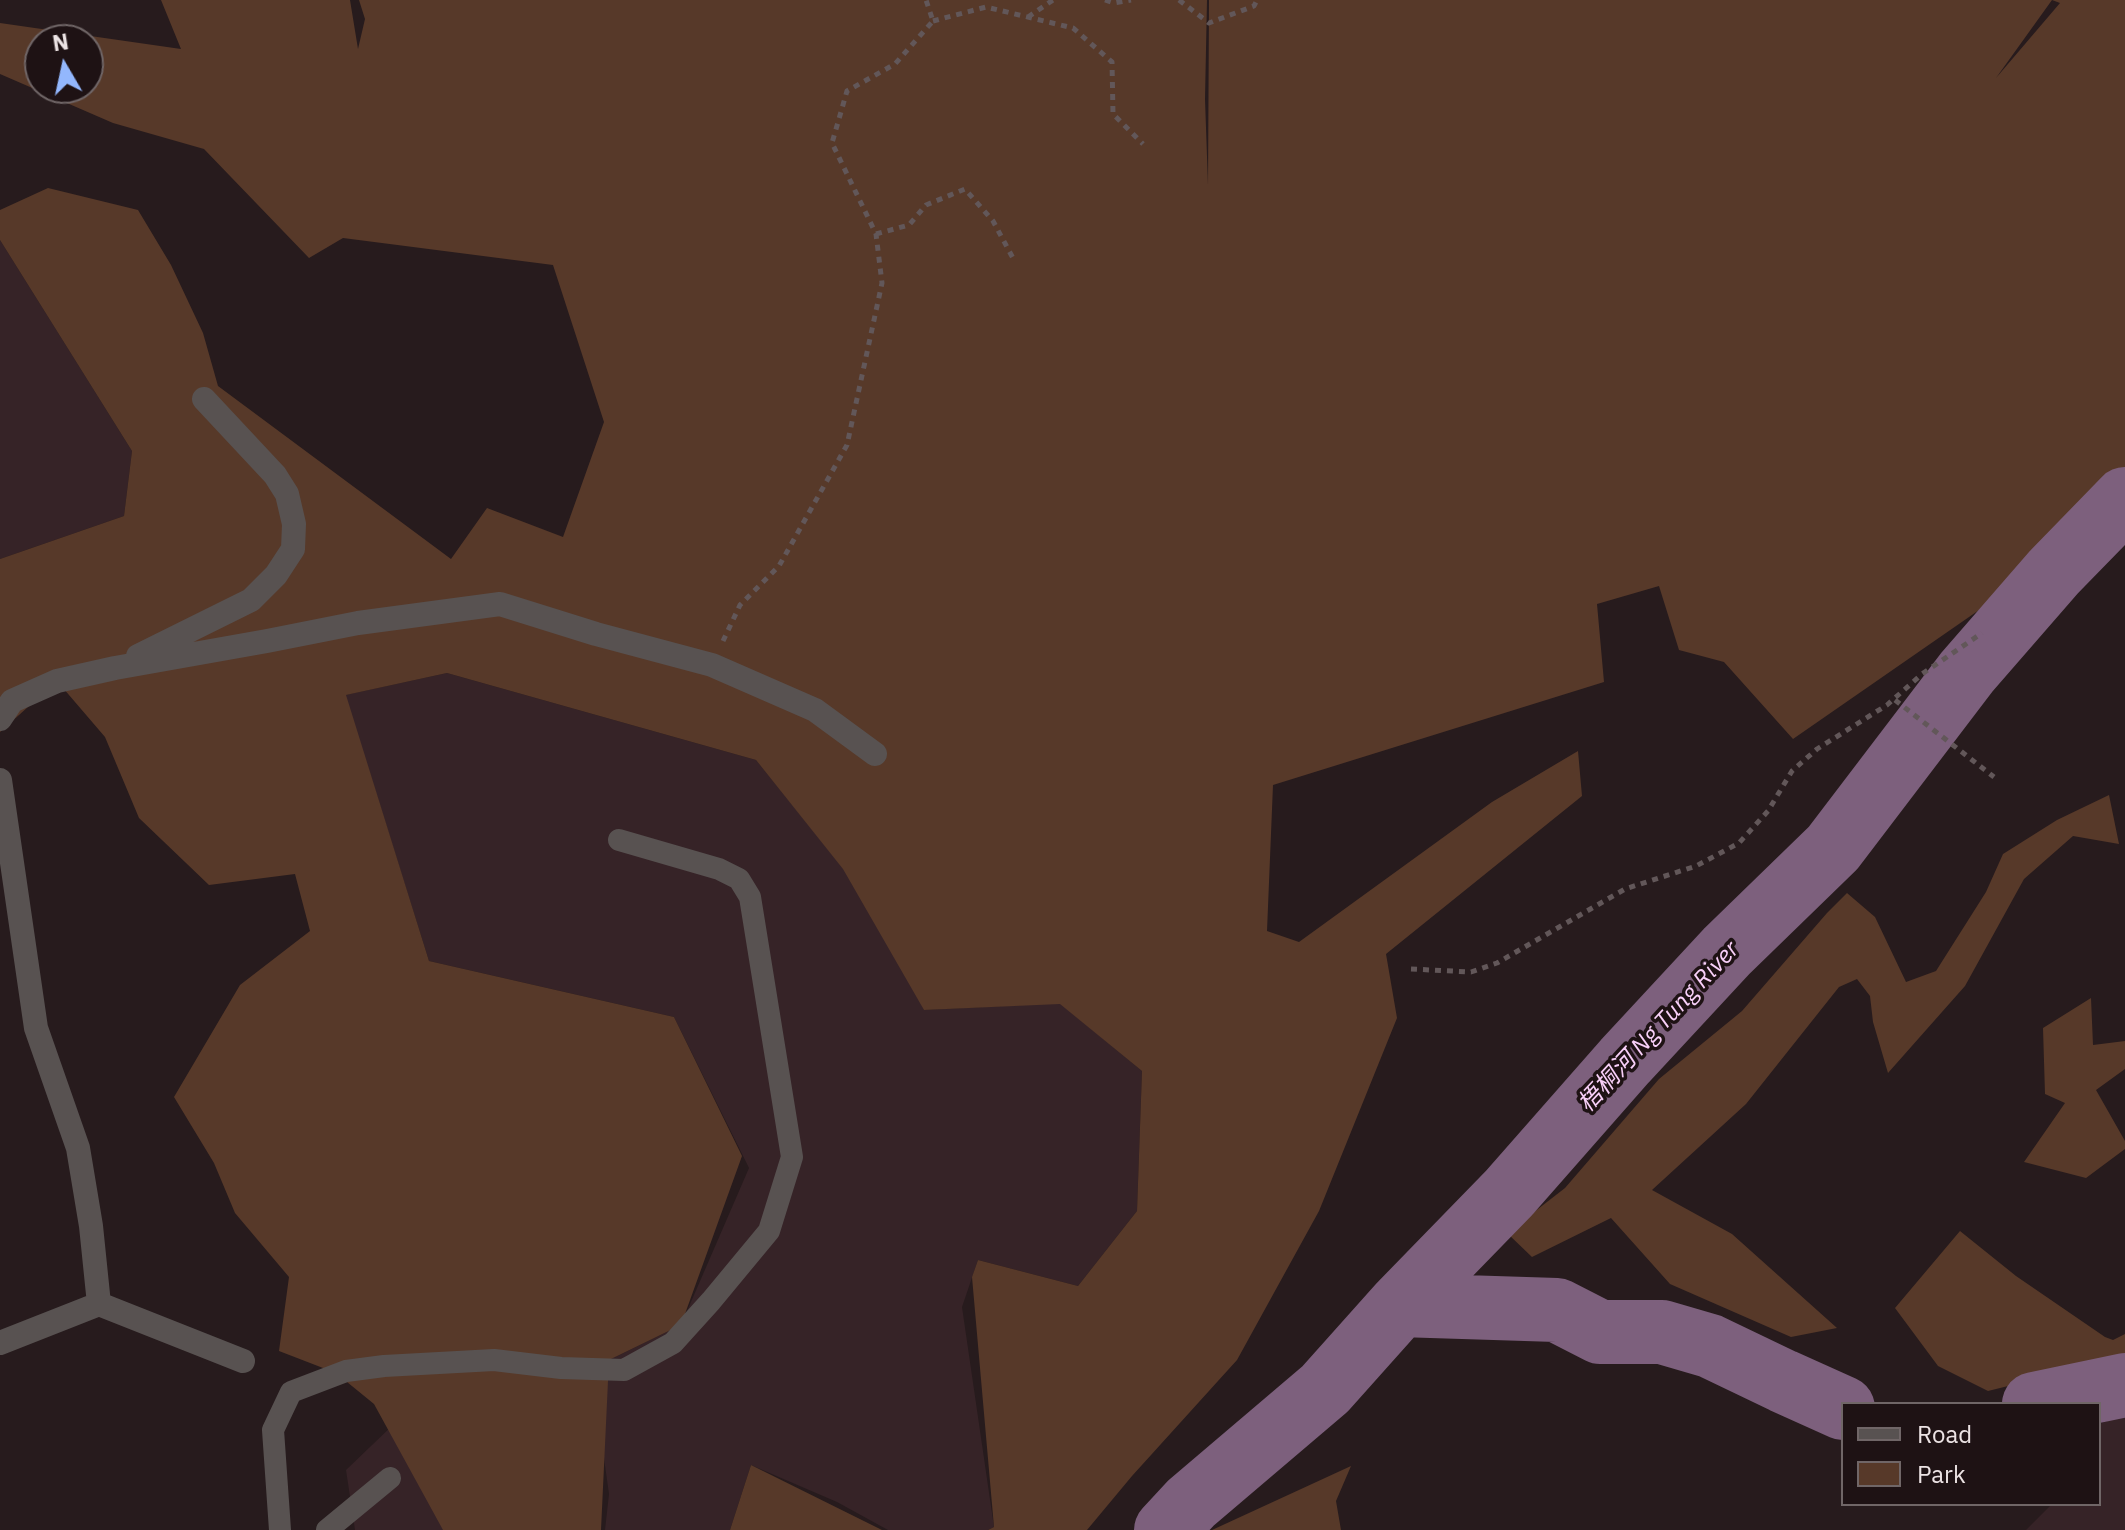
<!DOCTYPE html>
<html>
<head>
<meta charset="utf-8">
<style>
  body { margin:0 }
  #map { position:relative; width:2125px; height:1530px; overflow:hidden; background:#271b1d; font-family:"IBM Plex Sans",sans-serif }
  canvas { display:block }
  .legend { position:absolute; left:1841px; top:1402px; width:260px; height:104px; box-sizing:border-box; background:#1e1214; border:2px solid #706667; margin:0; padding:10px 14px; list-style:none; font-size:24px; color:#ece3e4 }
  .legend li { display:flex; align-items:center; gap:16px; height:40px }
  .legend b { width:40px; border:2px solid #706667 }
  .north { position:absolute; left:24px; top:24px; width:80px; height:80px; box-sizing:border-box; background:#1e1214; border:2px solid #706667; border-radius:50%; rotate:351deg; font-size:22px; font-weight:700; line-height:32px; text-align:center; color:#ece3e4 }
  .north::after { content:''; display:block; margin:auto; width:28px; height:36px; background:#93b7fd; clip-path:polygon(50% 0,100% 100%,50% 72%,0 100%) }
</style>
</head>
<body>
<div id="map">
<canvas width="2125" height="1530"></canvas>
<ul class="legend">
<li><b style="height:10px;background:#585251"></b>Road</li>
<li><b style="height:22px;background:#573929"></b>Park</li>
</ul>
<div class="north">N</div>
</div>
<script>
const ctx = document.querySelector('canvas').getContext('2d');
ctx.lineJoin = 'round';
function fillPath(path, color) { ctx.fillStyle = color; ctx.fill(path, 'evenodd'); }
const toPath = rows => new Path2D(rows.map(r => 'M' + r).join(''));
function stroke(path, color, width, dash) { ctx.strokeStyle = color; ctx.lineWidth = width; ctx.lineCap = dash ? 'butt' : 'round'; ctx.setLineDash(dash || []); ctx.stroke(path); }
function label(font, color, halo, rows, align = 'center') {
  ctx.font = font + ' "IBM Plex Sans","Noto Sans SC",sans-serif'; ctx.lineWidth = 7; ctx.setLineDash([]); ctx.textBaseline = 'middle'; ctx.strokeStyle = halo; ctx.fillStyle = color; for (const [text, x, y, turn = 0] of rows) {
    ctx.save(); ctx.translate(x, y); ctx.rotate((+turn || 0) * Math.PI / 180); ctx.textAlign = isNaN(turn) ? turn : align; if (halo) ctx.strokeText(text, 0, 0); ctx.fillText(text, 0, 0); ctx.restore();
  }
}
fillPath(toPath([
  [0,240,132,451,124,516,0,559],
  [447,673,756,760,886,921,924,1010,1060,1003,1142,1071,1137,1211,1078,1286,978,1260,962,1307,994,1527,988,1530,888,1530,837,1502,751,1465,730,1530,605,1530,609,1494,602,1444,609,1360,681,1325,749,1168,674,1017,429,961,345,695],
  [2125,1414,2125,1530,2026,1530,2052,1504,2099,1504,2099,1424],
  [395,1423,447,1530,355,1530,346,1470]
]), '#362327');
fillPath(toPath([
  [161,0,350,0,358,49,365,19,359,0,1207,0,1205,99,1208,185,1209,0,2052,0,1996,78,2060,3,2052,0,2125,0,2125,476,1982,608,1793,739,1724,662,1679,650,1659,586,1597,604,1604,682,1273,785,1267,931,1299,942,1492,802,1578,751,1582,796,1386,954,1397,1018,1319,1211,1237,1360,1132,1476,1087,1530,988,1530,994,1527,972,1277,978,1260,1078,1286,1137,1211,1142,1071,1060,1004,924,1010,843,869,756,760,447,673,346,695,429,961,674,1017,742,1156,681,1325,609,1360,601,1530,443,1530,374,1404,336,1373,279,1351,289,1277,235,1213,214,1163,174,1097,240,985,310,931,295,874,209,885,139,818,105,737,57,681,0,732,0,559,124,516,132,451,0,240,0,210,48,188,138,210,171,265,203,333,218,386,451,559,487,508,563,537,604,422,553,265,343,238,309,258,204,149,113,123,0,74,0,23,181,49],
  [40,40,88,40,88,88,40,88],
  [2109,795,2119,844,2073,836,2024,879,1965,986,1888,1073,1873,1022,1870,996,1857,979,1839,987,1746,1104,1652,1190,1732,1234,1837,1328,1791,1337,1670,1284,1611,1218,1532,1257,1507,1233,1565,1188,1659,1079,1742,1011,1827,913,1847,893,1875,917,1906,982,1936,971,1986,892,2003,854,2057,820],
  [2091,998,2093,1045,2125,1041,2125,1069,2096,1090,2125,1141,2125,1149,2086,1178,2024,1162,2065,1103,2045,1094,2043,1028],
  [1960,1231,2016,1276,2105,1337,2113,1340,2125,1334,2125,1357,1988,1391,1938,1366,1895,1308],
  [751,1465,882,1530,730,1530],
  [1351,1466,1336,1501,1341,1530,1212,1530]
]), '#573929');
stroke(toPath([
  [1400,1305,1557,1310,1600,1332,1662,1332,1710,1346,1783,1381,1843,1408],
  [2034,1404,2125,1385],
  [1166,1530,1191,1503,1325,1389,1400,1305,1509,1193,1625,1061,1727,951,1833,848,1967,672,2054,572,2125,499]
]), '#7d607d', 64);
stroke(toPath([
  [1105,0,1114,3,1131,0],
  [1179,0,1209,23,1254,6,1257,0],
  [1028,17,1053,0],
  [933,21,986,7,1073,28,1112,62,1113,114,1143,144],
  [876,234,909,225,926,205,965,189,993,221,1014,260],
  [723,641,740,605,779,566,847,445,882,283,876,234,832,143,847,91,895,64,933,21,926,0],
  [1895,700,1994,777],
  [1411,969,1471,972,1497,963,1625,889,1696,866,1739,843,1768,811,1792,771,1817,749,1887,705,1922,674,1982,633]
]), '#625759', 5, [6, 6]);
stroke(toPath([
  [280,1530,273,1430,291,1392,346,1371,384,1366,494,1360,561,1368,624,1370,673,1343,711,1301,769,1231,792,1157,750,897,739,879,719,869,619,840],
  [327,1530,390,1478]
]), '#585251', 22);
stroke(toPath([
  [138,656,251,600,276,575,293,549,294,524,287,494,275,475,204,399],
  [0,719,12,701,57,681,115,668,267,641,358,623,500,604,596,634,712,665,815,710,875,754],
  [0,780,36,1028,78,1148,91,1226,99,1304,0,1343],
  [99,1304,243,1361]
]), '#585251', 24);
label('italic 24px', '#f9d0f9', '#1e1214', [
  ["梧桐河 Ng Tung River",1659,1027,-47]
]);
</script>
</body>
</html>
